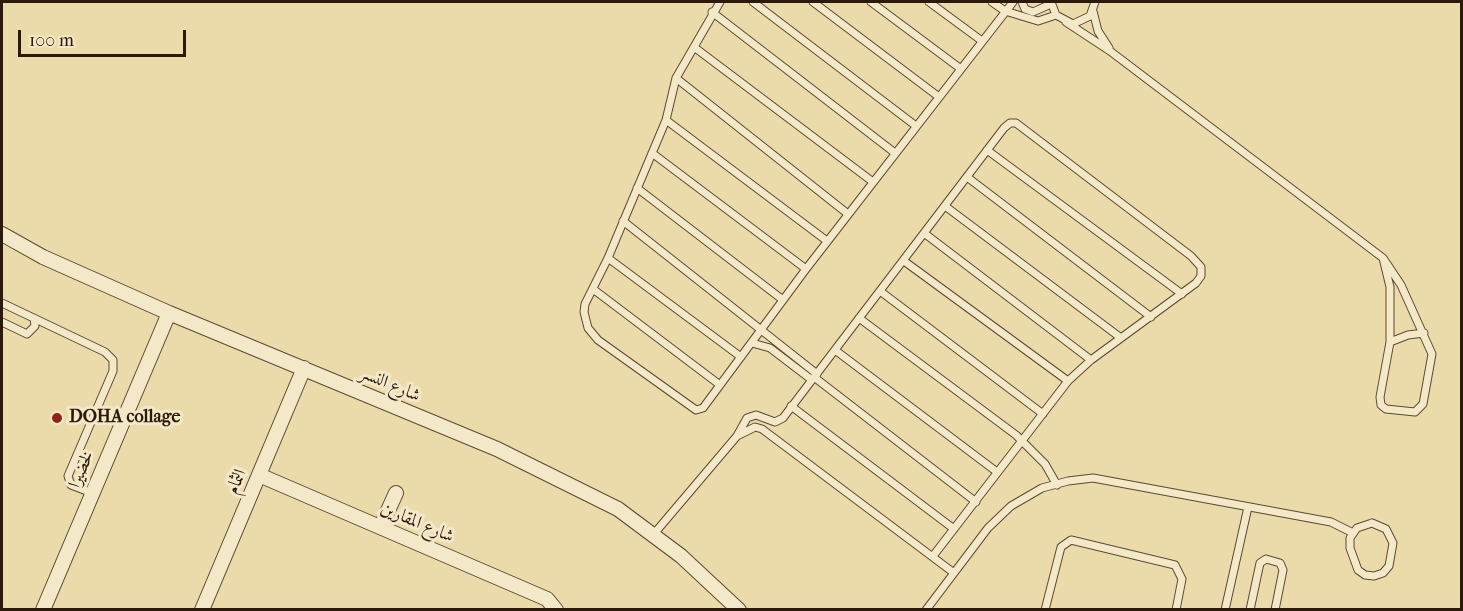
<!DOCTYPE html>
<html>
<head>
<meta charset="utf-8">
<style>
  body { margin:0 }
  #map { position:relative; width:1463px; height:611px; overflow:hidden; background:#ecdbaa; font-family:"IM FELL French Canon",serif }
  canvas { display:block }
  .frame { position:absolute; inset:0; border:3px solid #2c1909; pointer-events:none }
  .scale { position:absolute; left:18px; top:30px; width:168px; height:27px; box-sizing:border-box; border:3px solid #2c1909; border-top:0; padding-left:8px; font-size:18px; line-height:21px; white-space:nowrap; color:#2c1909; -webkit-text-stroke:4px #f3e8c8; paint-order:stroke }
</style>
</head>
<body>
<div id="map">
<canvas width="1463" height="611"></canvas>
<div class="frame"></div>
<div class="scale">100 m</div>
</div>
<script>
const ctx = document.querySelector('canvas').getContext('2d');
ctx.lineJoin = 'round';
const toPath = rows => new Path2D(rows.map(r => 'M' + r).join(''));
function stroke(path, color, width, dash) { ctx.strokeStyle = color; ctx.lineWidth = width; ctx.lineCap = dash ? 'butt' : 'round'; ctx.setLineDash(dash || []); ctx.stroke(path); }
function label(font, color, halo, rows, align = 'center') {
  ctx.font = font + ' "IM FELL French Canon",Amiri,serif'; ctx.lineWidth = 6; ctx.setLineDash([]); ctx.textBaseline = 'middle'; ctx.strokeStyle = halo; ctx.fillStyle = color; for (const [text, x, y, turn = 0] of rows) {
    ctx.save(); ctx.translate(x, y); ctx.rotate((+turn || 0) * Math.PI / 180); ctx.textAlign = isNaN(turn) ? turn : align; if (halo) ctx.strokeText(text, 0, 0); ctx.fillText(text, 0, 0); ctx.restore();
  }
}
const lane = toPath([
  [720,2,676,78,666,120,608,258,585,304,584,312,588,328,598,340,696,410,703,408,806,269,1013,2],
  [753,2,916,126],
  [813,2,939,97],
  [871,2,961,69],
  [929,2,982,41],
  [992,2,1005,11,1038,21,1056,15],
  [1022,2,1025,9,1033,12,1051,4],
  [1051,2,1056,15,1073,24,1090,16,1095,2],
  [1093,11,1098,31,1109,48],
  [712,12,895,153],
  [1066,22,1110,51,1383,258,1401,285,1432,354,1423,404,1415,412,1386,409,1381,405,1380,397,1390,342,1390,287,1383,258],
  [694,47,873,182],
  [676,78,848,214],
  [666,120,827,241],
  [987,150,1182,294],
  [652,153,806,269],
  [967,177,1151,317],
  [637,188,783,300],
  [945,206,1121,338],
  [623,221,817,374],
  [924,233,1091,360],
  [608,258,741,357],
  [904,261,1068,381],
  [593,289,720,385],
  [880,291,1043,414],
  [2,303,105,352,113,360,113,371,68,476,71,485,92,493],
  [859,318,1016,435,1045,464,1057,485],
  [2,322,27,334,35,326,34,318],
  [1390,342,1408,335,1424,333],
  [752,343,770,348,812,380],
  [835,350,997,472],
  [814,377,976,502],
  [791,406,954,529],
  [737,436,755,427,762,429,954,573],
  [1372,523,1386,529,1393,543,1389,566,1383,573,1374,576,1365,575,1358,570,1350,548,1350,538,1357,528,1372,523],
  [653,535,737,436,747,418,756,415,775,422,783,418,1004,128,1010,123,1016,123,1191,256,1201,267,1201,276,1196,283,1091,360,1068,381,933,556],
  [926,610,988,528,1011,506,1042,488,1068,481,1093,478,1331,522,1353,533],
  [1045,610,1061,547,1071,540,1175,565,1182,579,1176,610],
  [1225,610,1248,507],
  [1250,610,1260,563,1266,559,1280,563,1283,570,1275,610]
]);
const street = toPath([
  [2,234,43,257,169,313,497,449,618,509,681,556,739,610],
  [259,475,547,599,556,610],
  [381,526,396,493],
  [43,610,169,313],
  [202,610,304,368]
]);
stroke(lane, '#5c4a31', 9);
stroke(street, '#5c4a31', 16);
stroke(lane, '#f3e8c8', 7);
stroke(street, '#f3e8c8', 14);
for (const [x, y, r, color] of [
  [57,418,6,"#8f2418"]
]) { const dot = new Path2D(); dot.arc(x, y, r, 0, 2 * Math.PI); ctx.fillStyle = color; ctx.fill(dot); stroke(dot, '#f3e8c8', 2); }
label('18px', '#2c1909', '#f3e8c8', [
  ["شارع النسر",390,385,23],
  ["لخضيرا",82,470,-67],
  ["الثمام",237,482,-67],
  ["شارع المقارين",417,523,23]
]);
label('bold 18px', '#2c1909', '#f3e8c8', [
  ["DOHA collage",69,418]
], 'left');
</script>
</body>
</html>
